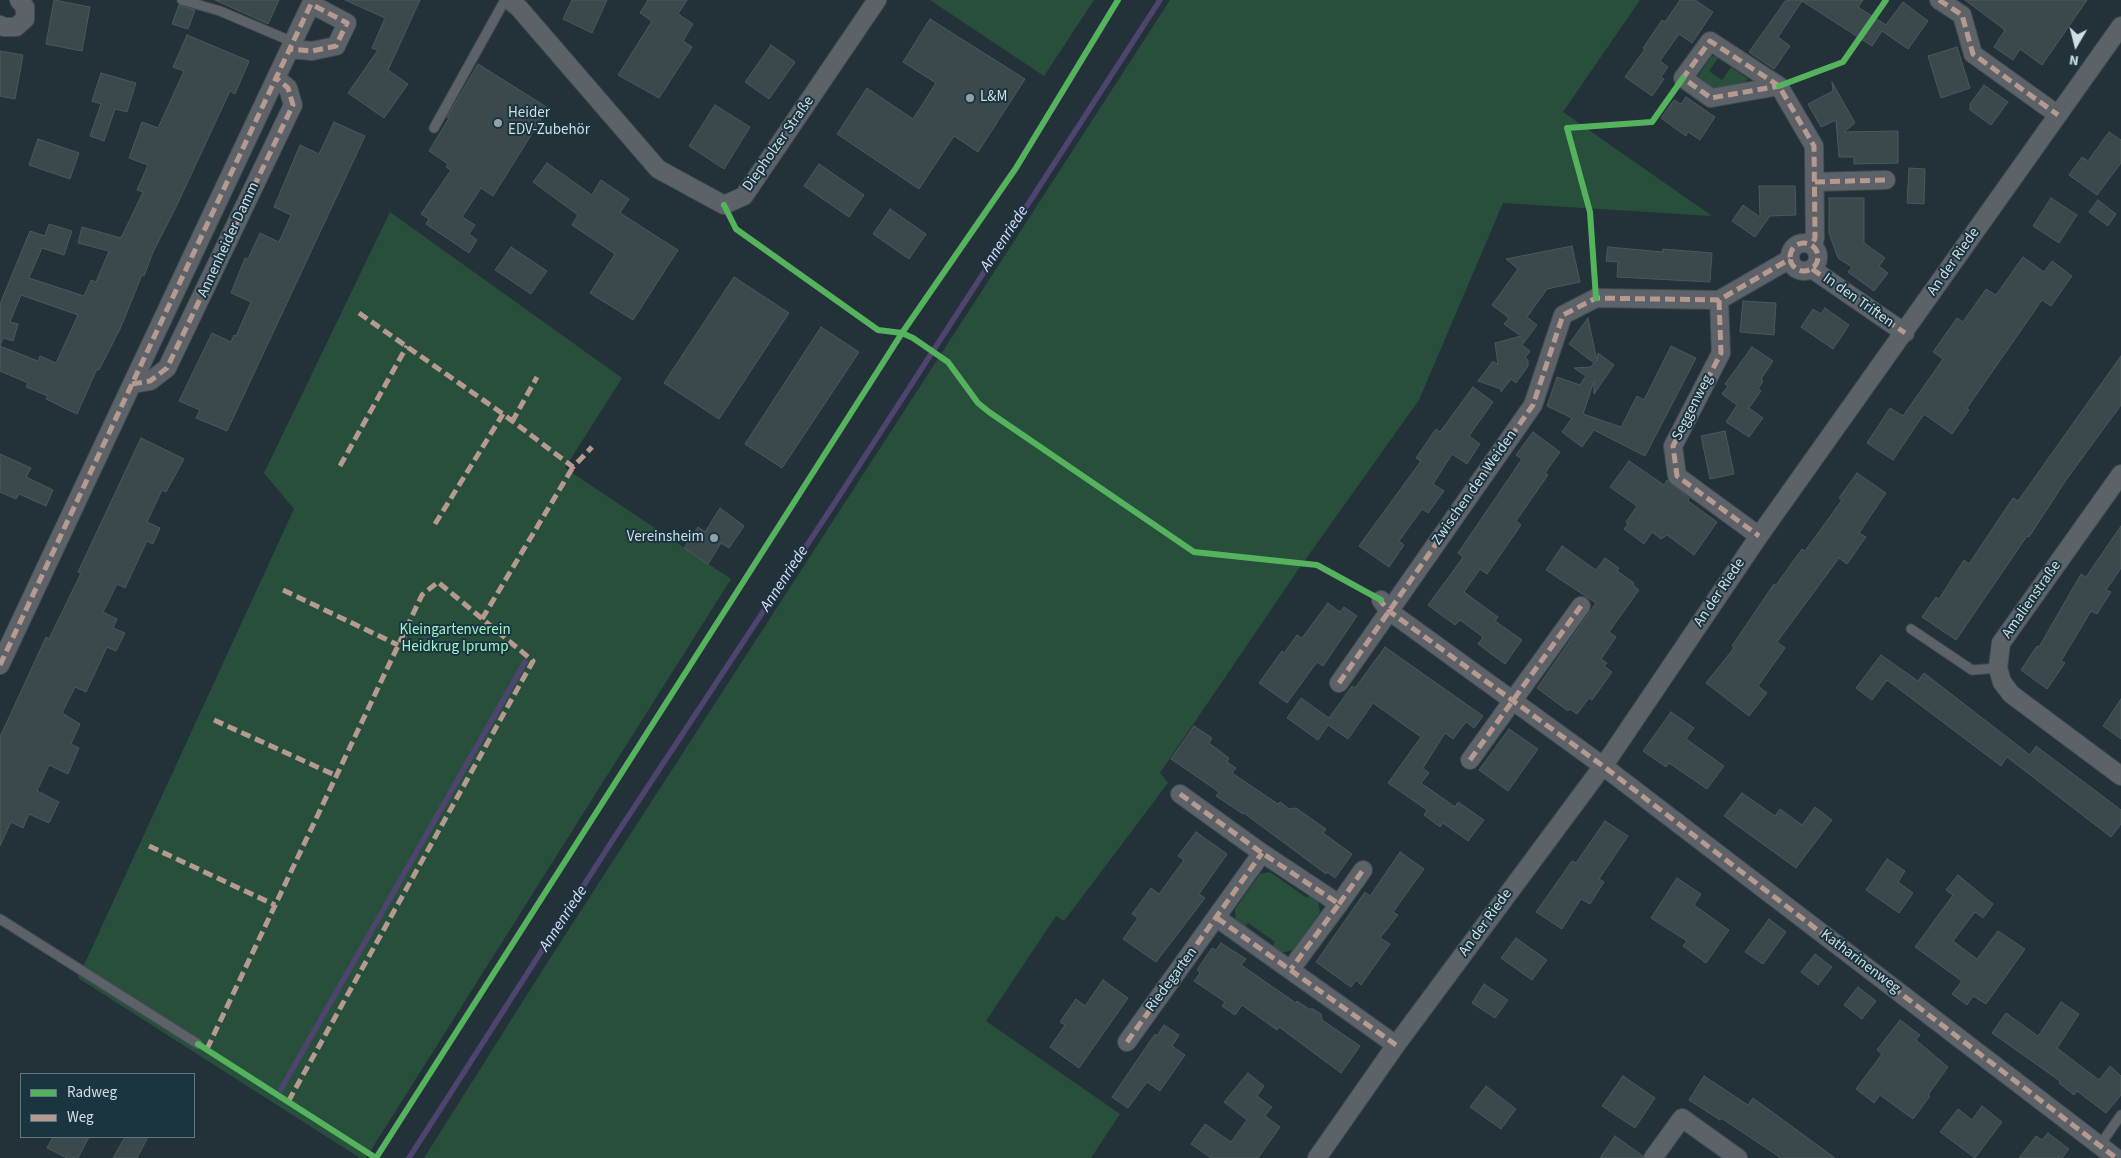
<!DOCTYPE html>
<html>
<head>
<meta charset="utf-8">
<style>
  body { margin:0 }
  #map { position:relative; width:2121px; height:1158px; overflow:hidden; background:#223238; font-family:"Source Sans 3",sans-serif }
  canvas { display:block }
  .legend { position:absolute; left:20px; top:1073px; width:175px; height:65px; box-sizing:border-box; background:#1a3540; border:1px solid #637982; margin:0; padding:6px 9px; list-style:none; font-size:15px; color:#d0dfe6 }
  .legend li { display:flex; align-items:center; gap:10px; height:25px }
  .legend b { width:25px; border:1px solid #637982 }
  .north { position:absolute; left:2051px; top:20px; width:50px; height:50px; -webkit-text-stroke:4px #1a3540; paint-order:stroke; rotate:188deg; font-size:14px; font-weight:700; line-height:20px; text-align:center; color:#d0dfe6 }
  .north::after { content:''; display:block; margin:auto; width:18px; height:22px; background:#d0dfe6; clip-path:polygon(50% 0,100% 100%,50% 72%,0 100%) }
</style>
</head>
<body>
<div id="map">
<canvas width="2121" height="1158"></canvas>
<ul class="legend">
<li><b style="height:6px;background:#56b35d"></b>Radweg</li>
<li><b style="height:6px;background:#b69a8f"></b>Weg</li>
</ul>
<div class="north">N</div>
</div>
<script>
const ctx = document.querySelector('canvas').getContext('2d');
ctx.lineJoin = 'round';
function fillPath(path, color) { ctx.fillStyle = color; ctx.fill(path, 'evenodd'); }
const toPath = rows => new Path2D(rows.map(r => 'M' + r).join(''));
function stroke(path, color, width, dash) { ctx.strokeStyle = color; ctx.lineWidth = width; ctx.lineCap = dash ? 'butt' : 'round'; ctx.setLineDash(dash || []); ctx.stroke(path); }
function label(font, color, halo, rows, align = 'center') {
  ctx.font = font + ' "Source Sans 3",sans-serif'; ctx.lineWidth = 4; ctx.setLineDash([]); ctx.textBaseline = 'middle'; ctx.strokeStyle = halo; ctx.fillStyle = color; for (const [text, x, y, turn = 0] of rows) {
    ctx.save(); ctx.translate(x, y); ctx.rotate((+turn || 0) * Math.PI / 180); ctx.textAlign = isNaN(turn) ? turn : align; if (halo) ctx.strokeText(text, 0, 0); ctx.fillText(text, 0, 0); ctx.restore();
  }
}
fillPath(toPath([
  [930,0,1094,0,1044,76],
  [1170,0,1640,0,1563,112,1712,216,1503,203,1419,400,1298,570,1160,773,1168,783,1064,921,1056,916,986,1021,1120,1114,1091,1158,424,1158,547,963],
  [1714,56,1718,58,1709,71,1722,80,1731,67,1748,79,1743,84,1714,89,1698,76,1711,57],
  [390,212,622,378,565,468,731,579,366,1158,360,1158,78,978,294,509,264,473],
  [1270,872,1307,898,1310,894,1318,900,1320,912,1294,950,1279,953,1272,947,1275,942,1248,923,1244,928,1236,922,1235,909,1260,874]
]), '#284f3c');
stroke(toPath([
  [281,1089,525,662],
  [409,1158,614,838,836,501,1160,0]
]), '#4f4470', 5.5);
const building = toPath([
  [54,0,90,7,82,51,46,44,54,0],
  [215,0,279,0,268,24,215,0],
  [345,0,420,0,388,70,408,84,384,118,348,93,378,50,372,48,385,18,345,0],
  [572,0,607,0,592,33,563,19,572,0],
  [648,0,687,0,678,14,693,24,683,41,692,47,659,98,618,75,652,21,640,13,648,0],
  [1680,0,1695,0,1713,12,1692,43,1679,34,1660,61,1668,67,1661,77,1664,79,1652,96,1625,77,1645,49,1643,48,1662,20,1665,22,1680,0],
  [1786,0,1863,0,1858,7,1886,25,1903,2,1928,21,1908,49,1882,31,1872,46,1802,1,1778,37,1790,46,1774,69,1749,52,1786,0],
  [1965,0,2087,0,2042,65,2020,49,2013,60,1994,47,2005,30,1965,0],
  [179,5,195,10,188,29,172,24,179,5],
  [930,19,1025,79,978,152,954,136,919,189,837,134,867,88,913,119,936,83,903,62,930,19],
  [187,35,249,61,235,94,230,91,176,207,153,252,144,276,142,275,120,329,99,370,97,369,77,414,46,399,48,396,26,387,28,383,0,371,0,346,38,361,40,356,56,363,78,315,21,295,10,322,18,324,13,341,3,338,0,346,0,304,30,231,45,236,49,224,72,231,64,255,42,248,29,278,84,296,91,280,96,282,109,251,78,243,82,227,121,238,143,192,137,190,148,165,129,158,142,122,158,128,184,71,173,67,187,35],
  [771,45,795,62,769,99,745,82,771,45],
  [1957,47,1970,88,1941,98,1928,56,1957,47],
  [0,51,23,55,15,99,0,96,0,51],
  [478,64,548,108,493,196,481,188,462,217,475,225,469,234,477,240,469,253,426,224,429,219,421,214,451,170,446,167,448,164,429,151,449,118,447,117,478,64],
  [101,73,136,83,127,112,115,109,104,141,90,136,101,104,92,101,101,73],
  [1832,82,1855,123,1844,132,1898,131,1898,163,1854,164,1854,157,1839,157,1836,120,1821,127,1808,104,1833,91,1832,82],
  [1984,85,2008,102,1991,125,1970,110,1970,104,1984,85],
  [1686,97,1715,117,1700,140,1688,132,1686,136,1661,118,1674,100,1681,104,1686,97],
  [715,105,750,127,724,169,689,146,715,105],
  [334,122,365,136,227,431,196,418,200,410,179,401,212,333,231,342,234,335,236,336,251,302,231,293,245,258,248,259,260,233,279,242,291,215,274,207,300,145,319,154,334,122],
  [2109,132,2121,140,2121,163,2097,195,2069,175,2082,157,2088,161,2109,132],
  [38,139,79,153,70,179,29,165,38,139],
  [547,163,592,195,601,180,629,199,620,213,678,250,633,320,590,293,615,254,572,225,578,215,533,182,547,163],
  [819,164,864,195,849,217,804,186,819,164],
  [1909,168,1925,169,1924,204,1907,203,1909,168],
  [1759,186,1795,186,1796,215,1770,216,1755,237,1732,221,1743,205,1760,217,1759,186],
  [1829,198,1864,198,1864,243,1885,258,1879,266,1888,273,1874,291,1848,272,1852,267,1838,258,1829,233,1829,198],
  [2051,198,2077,215,2059,243,2033,226,2051,198],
  [2098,200,2116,214,2108,226,2089,212,2098,200],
  [890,209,926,234,909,259,873,234,890,209],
  [1572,246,1580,282,1547,289,1527,317,1537,325,1522,345,1530,351,1525,358,1528,360,1528,366,1516,383,1511,379,1501,392,1501,389,1478,381,1493,361,1498,365,1495,343,1521,336,1504,324,1509,318,1492,305,1518,269,1506,259,1572,246],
  [511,247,547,271,531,294,495,270,511,247],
  [1608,247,1663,252,1663,249,1712,253,1710,282,1617,277,1618,262,1606,261,1608,247],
  [2023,257,2044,272,2052,261,2072,276,2051,306,2042,300,1967,408,1969,410,1952,434,1924,414,1893,460,1867,443,1890,408,1903,416,1943,359,1933,352,1957,318,1963,322,1986,289,1996,295,2023,257],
  [734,277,789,313,719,419,664,383,734,277],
  [1743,301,1776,303,1774,335,1740,332,1743,301],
  [1825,308,1849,325,1833,349,1801,327,1813,309,1821,314,1825,308],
  [1588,318,1597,361,1598,353,1614,365,1594,394,1594,381,1583,414,1621,427,1637,396,1644,400,1671,346,1696,358,1645,456,1594,430,1582,447,1562,432,1572,418,1547,406,1557,377,1580,385,1586,376,1574,368,1591,367,1594,363,1569,344,1588,318],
  [821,327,859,352,782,468,745,444,821,327],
  [1752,347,1773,361,1761,379,1763,381,1758,389,1761,391,1749,408,1763,418,1749,437,1726,422,1737,405,1722,394,1728,386,1725,384,1752,347],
  [2121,356,2121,405,2066,480,2029,537,2027,536,1956,640,1922,617,1936,597,1939,599,1964,560,1969,564,2013,498,2018,501,2121,356],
  [1473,387,1493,402,1469,436,1480,444,1467,464,1452,454,1433,484,1444,491,1428,513,1422,509,1399,541,1404,545,1389,567,1359,546,1421,461,1416,458,1436,429,1440,432,1473,387],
  [1725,431,1734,474,1710,479,1701,436,1725,431],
  [1533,432,1560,452,1545,473,1548,475,1516,521,1521,525,1487,574,1480,569,1464,592,1498,617,1495,621,1522,640,1505,664,1478,644,1483,637,1460,620,1455,625,1428,605,1459,563,1463,557,1458,553,1522,459,1516,455,1533,432],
  [141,438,184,459,166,492,162,490,147,522,160,528,153,544,147,541,125,588,117,584,103,612,117,619,113,628,125,633,116,651,107,647,86,692,75,687,62,713,80,724,71,744,79,748,68,774,49,765,37,791,59,802,49,823,29,814,23,828,11,822,0,846,0,737,46,637,49,639,81,573,78,572,141,438],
  [0,454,31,468,26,477,53,490,46,506,19,494,16,499,0,492,0,454],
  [1629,461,1664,485,1667,480,1689,498,1688,501,1717,522,1694,555,1667,535,1661,539,1652,532,1644,544,1624,529,1628,524,1626,522,1637,506,1610,487,1629,461],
  [1857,473,1886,493,1859,533,1866,537,1847,564,1839,558,1777,642,1785,648,1758,686,1767,693,1749,716,1706,683,1734,648,1732,646,1774,584,1776,585,1802,549,1805,551,1842,500,1839,498,1857,473],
  [720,508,744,526,729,548,721,543,708,564,684,548,698,527,705,532,720,508],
  [2121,526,2121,568,2106,590,2111,592,2097,614,2091,611,2061,661,2065,663,2047,689,2021,670,2037,646,2039,647,2081,574,2086,577,2121,526],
  [1562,546,1596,570,1605,558,1619,568,1617,571,1634,583,1633,585,1639,590,1609,632,1616,637,1601,659,1607,663,1604,666,1612,672,1592,700,1589,698,1577,714,1570,709,1568,711,1537,688,1596,603,1546,570,1562,546],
  [1328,603,1340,612,1344,607,1357,616,1323,666,1317,662,1287,703,1259,683,1282,651,1284,653,1297,635,1302,638,1328,603],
  [1385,647,1483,716,1474,728,1466,722,1453,739,1445,733,1423,768,1429,773,1421,783,1455,807,1458,802,1484,820,1468,841,1443,823,1440,827,1424,815,1427,810,1388,783,1421,737,1373,703,1348,739,1328,725,1318,740,1287,718,1301,698,1329,718,1352,686,1355,688,1385,647],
  [1881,655,1918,681,1924,673,2030,755,2036,746,2121,810,2121,824,2111,837,2007,757,2001,766,1887,680,1872,700,1856,688,1881,655],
  [2121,699,2121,739,2103,726,2121,699],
  [1671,712,1694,728,1686,739,1724,766,1707,789,1669,763,1666,767,1643,751,1671,712],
  [1194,726,1212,738,1209,743,1229,758,1227,762,1236,768,1232,773,1278,804,1280,802,1289,809,1296,808,1326,829,1323,833,1352,854,1335,878,1327,872,1326,874,1244,813,1243,814,1216,796,1219,792,1171,759,1194,726],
  [1509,729,1538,749,1508,791,1479,770,1509,729],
  [1742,793,1775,816,1780,809,1802,825,1815,807,1832,820,1796,868,1724,816,1742,793],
  [1605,821,1628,836,1599,879,1604,882,1590,904,1581,899,1562,929,1536,912,1572,861,1576,863,1605,821],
  [1196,832,1227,854,1199,894,1205,898,1156,962,1123,939,1138,918,1132,914,1151,888,1159,894,1184,860,1178,856,1196,832],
  [1400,852,1424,869,1393,912,1398,915,1380,938,1390,944,1361,985,1356,980,1351,987,1316,962,1365,892,1370,896,1400,852],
  [1887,859,1905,871,1898,882,1913,893,1899,913,1866,890,1887,859],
  [1958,875,1993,904,1983,918,1975,912,1953,941,1977,959,1998,931,2025,949,1986,1004,1973,996,1967,1005,1952,994,1962,981,1915,947,1953,895,1946,890,1958,875],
  [1677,878,1701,894,1694,905,1729,930,1706,963,1683,946,1687,941,1651,918,1677,878],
  [1769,919,1786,932,1763,964,1745,952,1769,919],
  [1516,938,1547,960,1532,980,1501,958,1516,938],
  [1221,943,1246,959,1241,965,1296,1003,1297,1001,1309,1009,1313,1009,1321,1014,1322,1020,1360,1046,1341,1073,1279,1027,1277,1030,1242,1005,1235,1015,1222,1006,1225,1002,1194,981,1200,973,1197,970,1212,948,1216,950,1221,943],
  [1815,954,1832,967,1818,985,1801,972,1815,954],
  [1103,980,1128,998,1079,1068,1050,1047,1065,1025,1060,1022,1076,999,1085,1006,1103,980],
  [1484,984,1508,1000,1495,1018,1472,1003,1484,984],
  [1858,987,1876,1001,1862,1019,1844,1005,1858,987],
  [2061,1002,2079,1014,2057,1048,2099,1080,2110,1066,2121,1076,2121,1095,2106,1113,2077,1091,2074,1095,2059,1083,2060,1081,1992,1033,2006,1013,2038,1036,2061,1002],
  [1900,1020,1920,1035,1916,1040,1948,1067,1928,1095,1930,1096,1913,1119,1880,1095,1874,1103,1856,1089,1882,1054,1877,1050,1900,1020],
  [1164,1025,1179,1035,1172,1046,1185,1055,1160,1091,1147,1082,1128,1108,1112,1097,1155,1034,1157,1036,1164,1025],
  [1248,1073,1264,1086,1257,1096,1272,1107,1265,1116,1280,1127,1258,1158,1211,1158,1191,1144,1205,1124,1231,1142,1247,1120,1224,1102,1248,1073],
  [1623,1076,1655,1098,1635,1128,1602,1106,1623,1076],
  [1704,1076,1748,1105,1753,1098,1835,1158,1781,1158,1721,1118,1720,1120,1689,1100,1704,1076],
  [1486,1086,1516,1109,1501,1129,1470,1107,1486,1086],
  [1982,1106,2002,1122,1975,1158,1940,1132,1958,1109,1972,1120,1982,1106],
  [2048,1133,2069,1149,2062,1158,2019,1158,2036,1136,2042,1140,2048,1133],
  [1615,1136,1643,1156,1643,1158,1600,1158,1615,1136],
  [53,1137,89,1137,78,1158,67,1158,47,1148,53,1137],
  [125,1137,148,1137,137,1158,113,1158,125,1137]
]);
fillPath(building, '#3c494c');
stroke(building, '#4b595c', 1);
const lane = toPath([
  [182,0,220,11,293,42],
  [434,128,505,0],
  [1911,629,1972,670,1998,668],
  [0,919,198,1044],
  [2100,1145,2121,1115]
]);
const street = toPath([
  [509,0,519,8,658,169,724,205,744,196,877,0],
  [1939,0,1962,15,1973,54,2058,115],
  [0,25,4,27,16,27,25,19,25,7,19,0],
  [1779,86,1711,98,1683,78,1710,41,1779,86,1814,146,1815,238,1812,245],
  [1815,182,1886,180],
  '1790 257a14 14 0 1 1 28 0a14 14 0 1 1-28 0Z',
  [1812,269,1905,333],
  [1719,300,1721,353,1673,446,1677,476,1759,536],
  [132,384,150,381,167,368,293,105,288,88,276,78],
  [2121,474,2001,643,1998,668,2002,682,2011,694,2121,776],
  [1381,600,1389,611,1603,766,2116,1158],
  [0,665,132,384,276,78,311,4,347,23,336,46,312,51,290,49],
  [1339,683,1533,405,1563,315,1596,298,1719,300,1790,259],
  [1470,760,1581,606],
  [1180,794,1262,853,1339,904,1291,969],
  [1339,904,1363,870],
  [1217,918,1396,1045],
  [1127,1042,1262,853],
  [1317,1158,1396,1045,1611,755,1759,536,2121,26],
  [1653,1158,1682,1118,1738,1158]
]);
stroke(lane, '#404d52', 11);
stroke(street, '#404d52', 20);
stroke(lane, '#5d6269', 9);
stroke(street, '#5d6269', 18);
stroke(toPath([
  [1939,0,1962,15,1973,54,2058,115],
  [1782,85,1779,86,1711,98,1683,78,1710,41,1779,86,1814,146,1815,238,1812,245],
  [1815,182,1886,180],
  '1790 257a14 14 0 1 1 28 0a14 14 0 1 1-28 0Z',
  [1812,269,1905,333],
  [1719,300,1721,353,1673,446,1677,476,1759,536],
  [359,313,503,414,573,467,592,447],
  [132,384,150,381,167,368,293,105,288,88,276,78],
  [512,422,537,377],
  [340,466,407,346],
  [435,524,503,414],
  [283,590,398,645],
  [1378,598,1389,611,1603,766,2116,1158],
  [482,619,573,467],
  [0,665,132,384,276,78,311,4,347,23,336,46,312,51,290,49],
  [1339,683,1533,405,1563,315,1596,298,1719,300,1790,259],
  [214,720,337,776],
  [1470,760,1581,606],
  [1180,794,1262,853,1339,904,1291,969],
  [149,846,275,905],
  [1339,904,1363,870],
  [1217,918,1396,1045],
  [1127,1042,1262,853],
  [207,1049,422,595,438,582,533,661,288,1102]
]), '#b69a8f', 5, [10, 5]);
stroke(toPath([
  [1779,86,1843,62,1886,0],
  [724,205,736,229,878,330,902,333,913,338,948,362,978,403,989,412,1194,552,1317,565,1381,600],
  [1596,298,1590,212,1567,128,1652,122,1683,78],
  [198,1044,376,1158],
  [376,1158,902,333,1016,168,1118,0]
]), '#56b35d', 6);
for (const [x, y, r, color] of [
  [970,98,5,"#93a2a9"],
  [498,123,5,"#93a2a9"],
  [714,538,5,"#93a2a9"]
]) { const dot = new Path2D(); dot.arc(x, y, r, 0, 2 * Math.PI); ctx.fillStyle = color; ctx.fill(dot); stroke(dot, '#1a3540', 2); }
label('15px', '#d0dfe6', '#1a3540', [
  ["L&M",980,98],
  ["Heider",508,114],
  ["EDV-Zubehör",508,131],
  ["Vereinsheim",704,538,"right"]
], 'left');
label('15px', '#d0dfe6', '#1a3540', [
  ["Diepholzer Straße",779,144,-55],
  ["Annenheider Damm",229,240,-65],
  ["An der Riede",1954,262,-55],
  ["In den Triften",1858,301,35],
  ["Seggenweg",1693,408,-63],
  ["Zwischen den Weiden",1475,488,-55],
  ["An der Riede",1720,593,-56],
  ["Amalienstraße",2032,600,-55],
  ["An der Riede",1486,923,-54],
  ["Katharinenweg",1860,962,37],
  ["Riedegarten",1172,980,-54]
]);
label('15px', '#9ff5c5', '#1a3540', [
  ["Kleingartenverein",455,631],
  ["Heidkrug Iprump",455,648]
]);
label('italic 16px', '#e4ddfc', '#1a3540', [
  ["Annenriede",1005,239,-57],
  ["Annenriede",785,579,-57],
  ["Annenriede",564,919,-57]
]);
</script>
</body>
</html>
